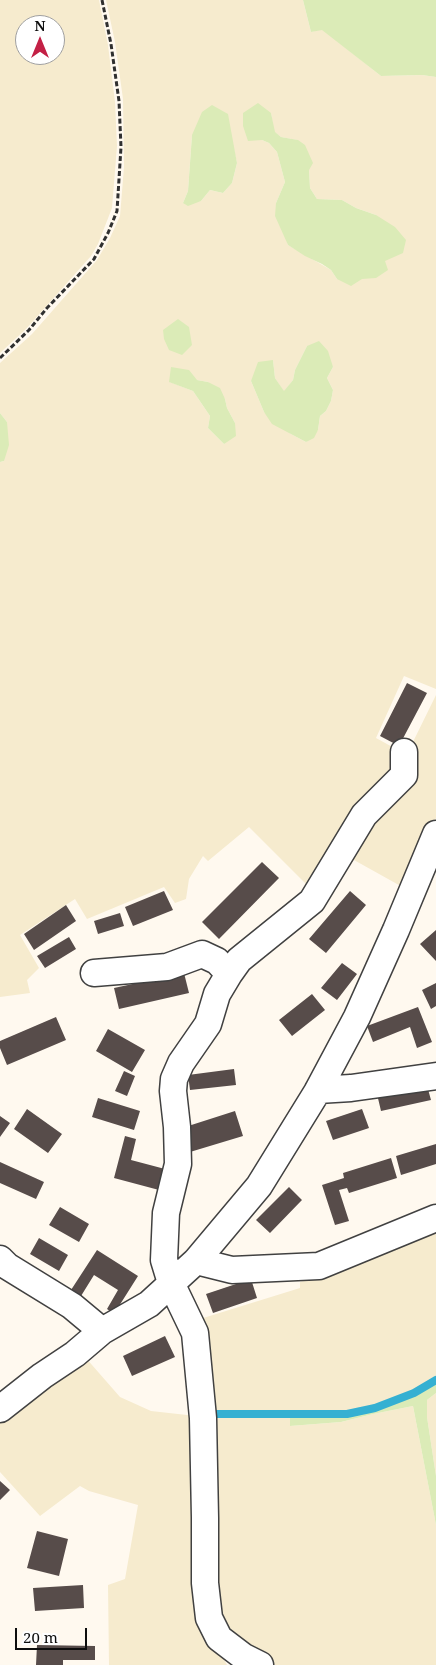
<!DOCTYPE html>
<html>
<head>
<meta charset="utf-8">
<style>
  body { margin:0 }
  #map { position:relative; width:436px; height:1665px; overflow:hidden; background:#fff9ef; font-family:"Noto Serif",serif }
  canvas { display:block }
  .north { position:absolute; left:15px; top:15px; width:50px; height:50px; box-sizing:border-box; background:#fff; border:1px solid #9f9f9f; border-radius:50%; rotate:0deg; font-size:14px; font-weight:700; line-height:20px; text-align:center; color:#0e0e0e }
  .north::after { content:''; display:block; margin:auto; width:18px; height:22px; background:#c32045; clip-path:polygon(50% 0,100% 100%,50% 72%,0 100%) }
  .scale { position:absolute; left:15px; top:1628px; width:72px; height:22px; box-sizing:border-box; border:2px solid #0e0e0e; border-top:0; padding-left:6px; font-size:15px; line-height:18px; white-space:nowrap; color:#0e0e0e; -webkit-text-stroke:4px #fff; paint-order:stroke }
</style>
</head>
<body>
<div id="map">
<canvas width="436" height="1665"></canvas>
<div class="north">N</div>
<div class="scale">20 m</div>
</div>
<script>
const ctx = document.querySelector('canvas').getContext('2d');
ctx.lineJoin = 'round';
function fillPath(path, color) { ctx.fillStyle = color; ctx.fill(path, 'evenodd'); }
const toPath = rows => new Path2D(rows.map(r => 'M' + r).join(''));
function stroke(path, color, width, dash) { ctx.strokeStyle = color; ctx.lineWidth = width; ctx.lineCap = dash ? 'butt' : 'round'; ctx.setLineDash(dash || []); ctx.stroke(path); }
fillPath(toPath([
  [0,0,99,0,108,45,115,102,117,146,112,208,98,244,91,256,26,329,0,353],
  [25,25,55,25,55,55,25,55],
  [106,0,303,0,311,32,322,29,381,76,422,75,436,77,436,689,404,676,376,738,398,750,399,775,310,888,249,827,208,861,203,856,189,879,186,899,175,903,164,887,87,919,75,899,20,935,39,968,27,980,30,993,0,997,0,462,4,461,7,422,0,413,0,363,32,334,97,260,110,238,120,216,124,167,123,99,115,42],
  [271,113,274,132,281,137,297,140,309,170,310,188,317,199,342,200,356,208,376,215,385,261,337,279,331,270,288,245,276,203,285,182,277,152,269,143,262,140],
  [192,135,232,141,237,163,232,183,223,193,210,190,201,201,183,203,188,191],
  [307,346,333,367,327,378,333,390,331,401,326,411,320,416,318,430,306,442,291,434,264,412,251,381,273,360,275,378,284,392,293,380,295,370],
  [197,380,208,382,225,399,227,408,235,423,224,444,208,428,210,416,193,391,170,382],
  [436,695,436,818,406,889,345,855,410,748],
  [436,1229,436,1377,412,1391,374,1406,347,1412,210,1412,200,1319,300,1288,300,1282],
  [85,1357,120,1397,151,1411,196,1416,215,1644,227,1665,109,1665,108,1585,125,1579,138,1505,89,1491,80,1486,40,1516,0,1472,0,1422],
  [436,1393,436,1476,427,1417,427,1400],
  [413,1406,436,1525,436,1665,273,1665,250,1653,214,1613,213,1416,290,1417,290,1426,341,1422,373,1414]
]), '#f6ebce');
fillPath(toPath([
  [303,0,436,0,436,77,422,75,381,76,322,30,311,32],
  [258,103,271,113,275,132,281,137,298,140,305,145,313,163,309,170,310,188,317,199,342,200,356,208,376,215,395,227,406,240,403,253,385,261,388,270,376,278,362,279,351,286,337,279,331,270,322,264,305,256,288,245,275,216,276,203,285,182,277,152,269,143,262,140,248,141,243,126,243,113],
  [212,105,228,114,237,163,232,183,223,193,210,190,201,201,188,206,183,203,188,191,192,135,202,112],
  [178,319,189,327,192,345,182,355,169,350,164,339,163,330],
  [319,341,328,351,333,367,327,378,333,390,331,401,326,411,320,416,318,430,314,438,306,442,272,424,264,412,251,381,258,362,273,360,275,378,284,391,293,380,295,370,307,346],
  [171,367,189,370,197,380,208,382,220,388,225,399,227,408,235,423,236,436,224,444,208,428,210,416,193,391,169,382],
  [0,413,7,422,9,445,4,461,0,462],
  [436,1383,436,1393,427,1400,427,1417,436,1476,436,1525,413,1406,373,1414,341,1422,290,1426,290,1417,347,1416,376,1410,415,1395]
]), '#dbebb7');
stroke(toPath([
  [212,1414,347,1414,375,1408,414,1393,436,1380]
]), '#35b0d2', 8);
fillPath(toPath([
  [407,683,427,693,399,746,380,736],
  [262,862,279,878,219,939,202,922],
  [164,891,173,910,133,926,125,907],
  [350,891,366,905,326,953,309,939],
  [66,905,76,921,34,950,24,934],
  [120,913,124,926,98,934,94,921],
  [436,930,436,961,420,944],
  [69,937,76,949,45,968,37,956],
  [342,963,357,974,337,1000,321,988],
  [184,973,189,993,119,1009,114,988],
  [436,983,436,1006,431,1009,422,990],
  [312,994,325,1010,292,1036,279,1020],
  [418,1007,432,1042,417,1048,410,1027,373,1042,367,1026],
  [56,1017,66,1040,7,1065,0,1048,0,1041],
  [108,1029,145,1050,132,1072,96,1051],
  [234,1069,236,1085,190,1090,188,1075],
  [124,1071,135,1076,127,1096,115,1091],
  [426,1082,431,1100,381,1111,377,1094],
  [98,1098,140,1111,134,1130,92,1117],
  [27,1109,62,1134,48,1153,14,1129],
  [362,1109,369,1128,333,1140,326,1121],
  [235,1111,243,1136,190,1152,182,1128],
  [0,1116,10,1123,0,1137],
  [125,1136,136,1139,131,1160,165,1169,159,1190,114,1178],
  [436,1144,436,1164,401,1175,396,1156],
  [391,1158,397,1178,349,1193,347,1188,339,1190,349,1221,335,1225,322,1185,344,1178,343,1173],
  [0,1162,44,1182,36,1199,0,1183],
  [289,1187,302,1200,270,1233,256,1220],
  [60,1207,89,1224,79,1242,49,1225],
  [39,1238,68,1255,59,1271,30,1254],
  [97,1250,138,1276,114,1314,107,1309,118,1290,94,1275,81,1296,71,1290],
  [251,1279,257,1298,213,1313,206,1294],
  [165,1336,175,1357,132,1376,123,1356],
  [0,1481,10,1490,0,1500],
  [37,1531,68,1539,59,1576,27,1568],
  [83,1585,84,1608,35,1611,33,1588],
  [37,1645,95,1646,95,1660,63,1660,63,1665,36,1665]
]), '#574c4a');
const minor = toPath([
  [94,973,167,967,202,954,217,961,229,974],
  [318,1090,351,1088,436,1076],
  [0,1259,7,1266,72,1306,102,1331],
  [196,1261,232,1270,319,1266,436,1218],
  [0,1409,42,1376,75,1354,102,1331,149,1304,196,1261,259,1186,317,1092,357,1017,396,930,436,834],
  [260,1665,244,1657,219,1638,209,1618,205,1583,205,1518,203,1418,195,1333,171,1283,164,1260,166,1213,178,1164,177,1127,173,1091,174,1079,181,1063,208,1024,217,994,229,974,239,960,312,901,364,815,404,775,404,752]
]);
stroke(minor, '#414141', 29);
stroke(toPath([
  [0,358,29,330,47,308,94,259,108,233,117,211,121,147,119,101,111,44,102,0]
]), '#303030', 3, [5, 2.5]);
stroke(minor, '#fff', 26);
</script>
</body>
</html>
